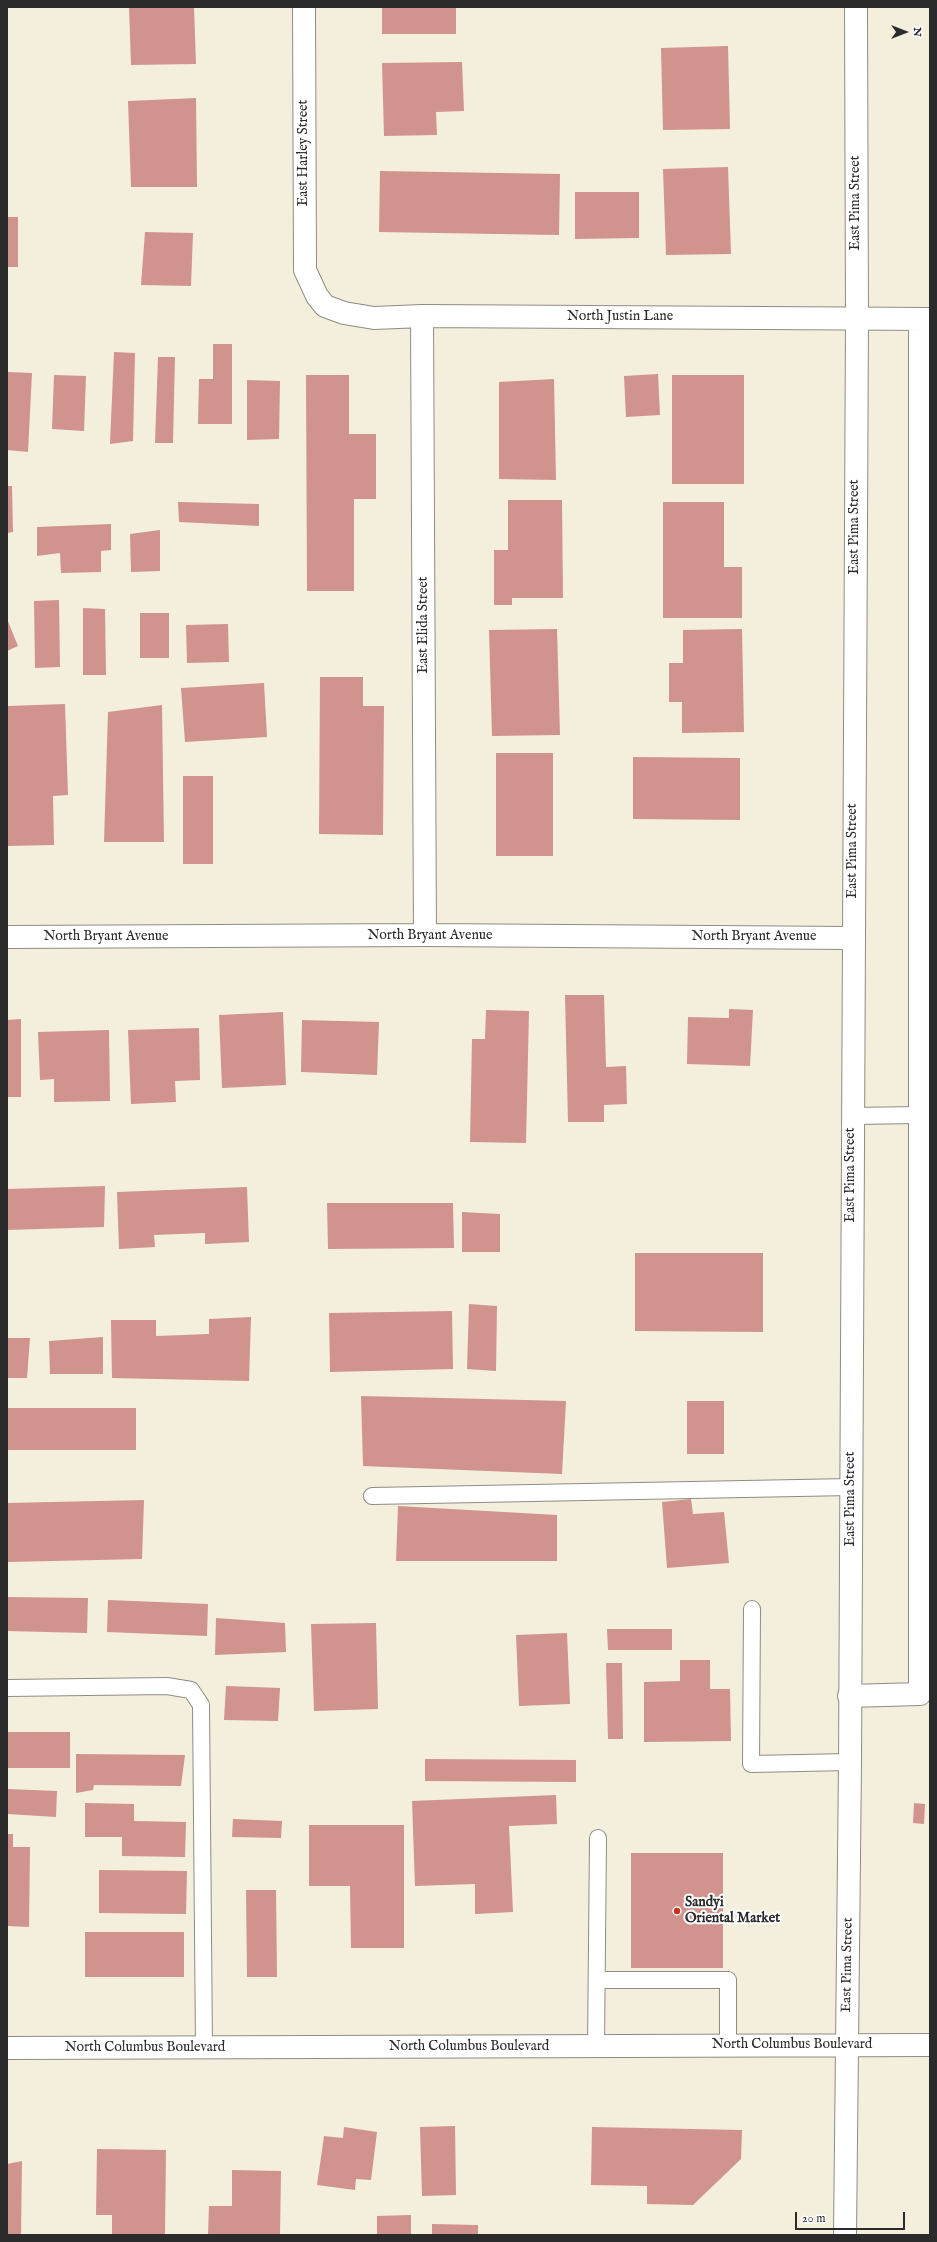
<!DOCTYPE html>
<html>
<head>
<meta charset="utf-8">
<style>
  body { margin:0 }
  #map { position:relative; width:937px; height:2242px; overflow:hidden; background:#f4eedc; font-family:"IM FELL English",serif }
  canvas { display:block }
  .frame { position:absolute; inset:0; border:8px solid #2b2b2b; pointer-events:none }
  .north { position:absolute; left:885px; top:12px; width:40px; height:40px; -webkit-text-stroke:3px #fff; paint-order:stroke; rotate:90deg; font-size:11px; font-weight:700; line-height:16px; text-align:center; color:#2b2b2b }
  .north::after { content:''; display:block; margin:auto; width:14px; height:18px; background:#2b2b2b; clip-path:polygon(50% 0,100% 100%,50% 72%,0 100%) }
  .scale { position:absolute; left:795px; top:2212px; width:110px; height:18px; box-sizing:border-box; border:2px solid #2b2b2b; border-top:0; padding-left:5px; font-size:12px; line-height:14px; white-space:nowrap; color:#2b2b2b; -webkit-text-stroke:3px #fff; paint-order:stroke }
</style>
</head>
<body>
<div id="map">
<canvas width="937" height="2242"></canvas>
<div class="frame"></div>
<div class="north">N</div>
<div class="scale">20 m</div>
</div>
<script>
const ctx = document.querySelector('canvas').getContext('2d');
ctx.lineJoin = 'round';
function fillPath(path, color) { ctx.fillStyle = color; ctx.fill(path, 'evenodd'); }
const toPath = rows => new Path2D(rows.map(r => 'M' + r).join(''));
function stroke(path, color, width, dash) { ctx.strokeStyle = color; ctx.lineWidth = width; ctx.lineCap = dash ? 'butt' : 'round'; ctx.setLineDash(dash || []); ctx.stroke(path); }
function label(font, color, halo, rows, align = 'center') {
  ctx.font = font + ' "IM FELL English",serif'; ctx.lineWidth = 4; ctx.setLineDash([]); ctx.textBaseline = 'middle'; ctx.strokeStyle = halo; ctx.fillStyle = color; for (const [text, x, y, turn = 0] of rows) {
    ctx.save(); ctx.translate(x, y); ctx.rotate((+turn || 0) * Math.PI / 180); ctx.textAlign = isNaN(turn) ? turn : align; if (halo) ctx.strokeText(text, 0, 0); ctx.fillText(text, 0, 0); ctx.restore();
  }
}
fillPath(toPath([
  [129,7,194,7,196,64,131,65],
  [382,7,456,7,456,34,382,34],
  [728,46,730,129,663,130,661,48],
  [462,62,464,111,436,112,437,135,384,136,382,63],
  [196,98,197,187,131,187,128,101],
  [728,167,731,254,666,255,663,169],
  [380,171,560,174,559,235,379,232],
  [575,192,639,192,639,238,575,239],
  [7,217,18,217,18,267,7,267],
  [145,232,193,233,191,286,141,285],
  [213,344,232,344,232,424,198,424,199,379,213,379],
  [114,352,135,353,133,441,110,444],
  [158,357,175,357,173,443,155,443],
  [8,372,32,373,28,452,7,450],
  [658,374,660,415,626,417,624,376],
  [54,375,86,376,84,431,52,429],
  [306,375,349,375,349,434,376,434,376,499,354,499,354,591,307,591],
  [672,375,744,375,744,484,672,484],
  [554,379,556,480,499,479,499,382],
  [247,380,280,381,279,439,247,440],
  [7,486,12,486,13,532,7,533],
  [508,500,562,500,563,598,512,598,512,605,494,605,494,550,508,550],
  [178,502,259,504,259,526,179,522],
  [663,502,724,502,724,567,742,567,742,618,663,618],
  [111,524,111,550,101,551,101,572,61,573,60,553,37,556,37,527],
  [160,530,160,571,131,572,130,534],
  [59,600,60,667,35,668,34,601],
  [83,608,105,609,106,675,83,675],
  [140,613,169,613,169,658,140,658],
  [7,619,18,646,7,651],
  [228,624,229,662,187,663,186,625],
  [557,629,560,735,492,736,489,630],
  [742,629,744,732,682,733,682,702,669,702,669,663,683,663,683,630],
  [320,677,363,677,363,706,384,706,383,835,319,834],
  [264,683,267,737,185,742,181,688],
  [65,704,68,795,53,796,54,845,7,846,7,706],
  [162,705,164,842,104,842,108,712],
  [496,753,553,753,553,856,496,856],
  [633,757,740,758,740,820,633,819],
  [183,776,213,776,213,864,183,864],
  [565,995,604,995,606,1067,626,1066,627,1104,604,1105,604,1122,568,1122],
  [729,1009,753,1010,750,1066,687,1064,688,1017,729,1018],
  [486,1010,529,1011,526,1143,470,1142,472,1039,485,1039],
  [283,1012,286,1085,222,1088,219,1015],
  [21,1019,21,1097,7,1097,7,1020],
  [302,1020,379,1022,377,1075,301,1072],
  [199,1028,200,1080,175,1081,176,1102,131,1104,128,1030],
  [109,1030,110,1101,54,1102,54,1079,40,1080,38,1032],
  [105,1186,104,1227,7,1230,7,1189],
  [247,1187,249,1242,205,1244,205,1233,154,1235,155,1247,119,1249,117,1192],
  [327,1203,453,1203,454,1248,328,1249],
  [462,1212,500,1214,500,1252,462,1252],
  [635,1253,763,1253,763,1332,635,1331],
  [469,1304,497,1306,496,1371,467,1369],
  [452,1311,453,1369,330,1372,329,1313],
  [251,1317,249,1381,112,1378,111,1320,156,1320,156,1336,209,1334,209,1319],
  [103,1337,103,1374,50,1374,49,1341],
  [7,1338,30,1338,27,1378,7,1378],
  [361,1396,566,1401,562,1474,363,1466],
  [687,1401,724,1401,724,1454,687,1454],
  [7,1408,136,1408,136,1450,7,1450],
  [691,1499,693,1514,724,1512,729,1563,667,1568,662,1502],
  [144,1500,142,1559,7,1562,7,1503],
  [398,1506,557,1515,557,1561,396,1561],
  [7,1597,88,1598,87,1633,7,1631],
  [108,1600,208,1604,207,1636,107,1632],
  [216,1618,285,1623,286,1652,215,1655],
  [376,1623,378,1709,314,1711,311,1624],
  [607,1629,672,1629,672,1650,608,1650],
  [567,1633,570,1704,519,1706,516,1635],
  [680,1660,710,1660,710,1689,730,1689,731,1741,644,1742,644,1682,680,1681],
  [606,1663,622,1663,623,1739,608,1739],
  [226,1686,280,1688,278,1721,224,1720],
  [7,1732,70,1732,70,1768,7,1768],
  [76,1754,185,1755,181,1786,94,1785,93,1790,76,1793],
  [425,1759,576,1760,576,1782,425,1781],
  [7,1789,57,1791,56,1817,7,1814],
  [556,1795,557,1824,509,1826,513,1912,475,1914,475,1884,415,1886,412,1801],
  [85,1803,134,1804,134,1821,186,1822,185,1857,122,1856,122,1837,85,1837],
  [914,1803,925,1804,924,1824,913,1823],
  [233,1819,282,1821,281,1838,232,1837],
  [309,1825,404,1825,404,1948,351,1948,350,1886,309,1886],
  [7,1834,13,1834,13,1847,30,1847,29,1927,7,1926],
  [631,1853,723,1853,723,1968,631,1968],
  [99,1870,187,1871,186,1914,99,1913],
  [246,1890,276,1890,277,1977,247,1977],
  [85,1932,184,1932,184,1977,85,1977],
  [455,2126,456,2195,422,2196,420,2127],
  [344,2127,377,2132,371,2180,356,2179,355,2190,317,2185,324,2136,343,2138],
  [592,2127,742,2130,741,2159,693,2205,647,2204,647,2186,591,2185],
  [97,2149,166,2150,165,2235,112,2235,112,2215,96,2215],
  [22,2161,21,2235,7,2235,7,2164],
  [232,2170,281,2171,280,2235,208,2235,209,2206,232,2206],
  [411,2215,411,2235,377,2235,377,2216],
  [432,2224,478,2225,478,2235,432,2235]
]), '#d0938e');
const service = toPath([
  [852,1116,920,1115],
  [372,1496,851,1487],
  [752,1609,751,1764,850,1762],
  [7,1688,167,1686,191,1690,201,1705,204,2048],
  [597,1980,728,1980,728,2046],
  [596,2047,598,1838]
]);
const minor = toPath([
  [304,7,305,270,317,296,325,306,344,313,374,318,422,316,930,319],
  [422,316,425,935],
  [7,937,425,935,852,938],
  [849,1696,920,1694,920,319]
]);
const tertiary = toPath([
  [7,2048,930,2045],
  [845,2235,850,1762,857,318,856,7]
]);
stroke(service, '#908c84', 18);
stroke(minor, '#908c84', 24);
stroke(tertiary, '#908c84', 24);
stroke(service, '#fff', 16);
stroke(minor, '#fff', 22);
stroke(tertiary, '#fff', 22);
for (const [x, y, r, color] of [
  [677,1911,4,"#c8321e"]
]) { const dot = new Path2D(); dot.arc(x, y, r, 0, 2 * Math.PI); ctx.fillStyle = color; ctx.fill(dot); stroke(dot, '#fff', 1.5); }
label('14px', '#2b2b2b', '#fff', [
  ["East Harley Street",304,153,-90],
  ["East Pima Street",856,203,-90],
  ["North Justin Lane",620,317],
  ["East Pima Street",855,527,-90],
  ["East Elida Street",424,625,-90],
  ["East Pima Street",853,851,-90],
  ["North Bryant Avenue",430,936],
  ["North Bryant Avenue",106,937],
  ["North Bryant Avenue",754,937],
  ["East Pima Street",851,1175,-90],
  ["East Pima Street",851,1499,-90],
  ["East Pima Street",848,1965,-89],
  ["North Columbus Boulevard",792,2045],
  ["North Columbus Boulevard",469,2047],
  ["North Columbus Boulevard",145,2048]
]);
label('bold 14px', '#2b2b2b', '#fff', [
  ["Sandyi",685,1903],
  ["Oriental Market",685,1919]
], 'left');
</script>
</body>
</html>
